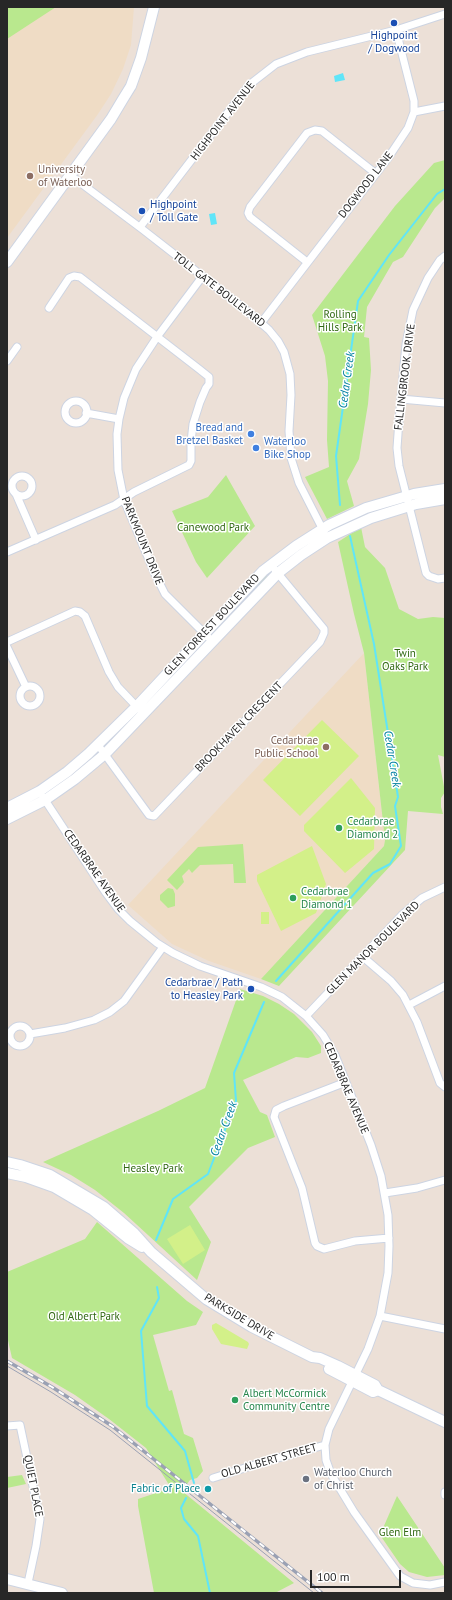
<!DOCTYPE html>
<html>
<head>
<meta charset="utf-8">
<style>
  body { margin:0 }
  #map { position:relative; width:452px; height:1600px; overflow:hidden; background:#ece0d7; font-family:"PT Sans",sans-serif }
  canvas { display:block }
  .frame { position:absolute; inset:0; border:8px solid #272727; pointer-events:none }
  .scale { position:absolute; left:310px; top:1570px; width:91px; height:18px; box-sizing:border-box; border:2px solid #272727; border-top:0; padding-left:5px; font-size:12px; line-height:14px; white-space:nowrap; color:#272727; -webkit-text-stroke:3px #fff; paint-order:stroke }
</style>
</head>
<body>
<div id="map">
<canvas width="452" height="1600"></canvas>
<div class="frame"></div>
<div class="scale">100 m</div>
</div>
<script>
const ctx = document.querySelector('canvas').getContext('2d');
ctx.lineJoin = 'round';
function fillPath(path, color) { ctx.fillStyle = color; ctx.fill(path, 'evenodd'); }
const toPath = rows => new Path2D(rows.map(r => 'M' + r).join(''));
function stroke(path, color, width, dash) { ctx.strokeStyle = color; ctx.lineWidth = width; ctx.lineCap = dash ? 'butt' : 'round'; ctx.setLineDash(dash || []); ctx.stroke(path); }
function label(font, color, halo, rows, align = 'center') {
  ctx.font = font + ' "PT Sans",sans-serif'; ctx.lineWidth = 3; ctx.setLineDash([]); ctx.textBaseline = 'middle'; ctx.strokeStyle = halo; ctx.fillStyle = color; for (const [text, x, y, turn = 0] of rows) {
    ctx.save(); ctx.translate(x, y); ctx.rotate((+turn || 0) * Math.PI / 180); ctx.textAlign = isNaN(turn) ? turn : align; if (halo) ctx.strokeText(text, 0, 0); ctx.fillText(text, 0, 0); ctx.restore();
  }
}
fillPath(toPath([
  [7,7,134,7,131,45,123,69,111,94,98,114,7,238],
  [364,653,385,840,384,846,261,979,209,961,172,944,128,905]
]), '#efdcc5');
fillPath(toPath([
  [7,7,56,7,7,39],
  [445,160,445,198,435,208,403,257,393,262,367,307,364,337,369,338,371,370,368,404,359,459,347,481,354,506,327,519,305,477,329,467,327,440,328,381,325,356,312,315,395,206,434,163],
  [226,475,255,526,207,578,196,562,172,511,208,497],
  [401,502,400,504,338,529,335,527,367,512],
  [361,527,365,547,385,568,399,609,418,619,433,617,445,618,445,757,438,755,445,792,441,798,441,807,443,814,408,811,405,850,279,986,261,979,384,846,385,840,364,653,354,614,338,542],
  [266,576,269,577,219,628,219,626],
  [243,844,246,883,234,883,233,864,200,865,192,873,189,869,182,876,184,882,177,890,167,880,198,847],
  [168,888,173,889,175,894,175,906,168,908,160,900,160,895],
  [240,989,263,996,279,1004,294,1014,312,1032,321,1046,321,1053,308,1058,296,1057,243,1080,260,1112,267,1115,275,1137,248,1148,189,1207,211,1242,197,1280,124,1213,95,1190,71,1175,43,1162,158,1111,205,1088],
  [97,1222,187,1301,203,1312,196,1325,153,1335,169,1391,172,1390,184,1434,193,1438,203,1471,197,1478,190,1480,182,1491,294,1583,275,1593,154,1593,138,1506,138,1499,171,1488,146,1448,109,1419,75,1395,12,1358,7,1336,7,1272,85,1239],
  [22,1475,26,1484,7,1488,7,1477],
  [397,1496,445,1568,445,1575,427,1577,409,1572,400,1564,380,1535]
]), '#b9e88e');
fillPath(toPath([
  [322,720,359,756,300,816,263,780],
  [351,778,375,808,374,849,345,873,304,831,304,825],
  [312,846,326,884,316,913,281,931,257,881,257,875],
  [261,912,269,912,269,924,261,924],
  [190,1225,205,1250,183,1264,167,1239],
  [216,1323,248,1342,249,1344,247,1349,221,1344,212,1329,212,1325]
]), '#d3f089');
fillPath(toPath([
  [343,73,345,80,335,82,334,76],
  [215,213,217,224,211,225,209,214]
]), '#60e5f8');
stroke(toPath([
  [340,505,336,456,358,301,389,255,437,194,445,189],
  [276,981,373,873,390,864,401,846,395,806,398,797,374,644,350,536],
  [156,1240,173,1199,208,1174,236,1101,234,1073,264,1002],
  [157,1287,159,1298,141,1331,147,1406,185,1451,194,1483],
  [186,1498,181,1508,184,1519,198,1536,210,1593]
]), '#60e5f8', 2);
const street = toPath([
  [414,112,445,106],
  [70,175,142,229,246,310,269,330,278,341,284,352,290,374,291,395,289,431,291,458,299,483,324,532],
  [140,227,249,85,276,64,307,52,396,30,445,14],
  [445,256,440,260,428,278,413,310,406,344,399,420,397,448,399,466,426,573,429,576,438,579,445,578],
  [307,262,250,217,248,213,250,207,307,133,315,130,322,131,375,173],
  [202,277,157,337,136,369,124,398,119,419,117,434,118,470,124,500,155,574,165,594,208,637],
  [261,323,388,158,408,128,414,112,414,101,396,30],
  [7,361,17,347],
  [401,399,445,403],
  '65 412a11 11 0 1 1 22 0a11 11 0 1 1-22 0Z',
  [86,413,119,419],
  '12 486a10 10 0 1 1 20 0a10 10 0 1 1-20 0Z',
  [16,494,36,540],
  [7,552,115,505,134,492,189,465,191,461,191,442,193,424,200,402,206,388,209,384,209,377,199,369,80,277,74,276,69,278,49,308],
  [7,642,75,611,80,612,85,616,109,672,118,687,139,709],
  [7,647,26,687],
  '20 696a10 10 0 1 1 20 0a10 10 0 1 1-20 0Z',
  [98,745,149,815,154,816,320,642,324,633,324,629,275,570],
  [43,797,106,893,118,909,130,921,157,943,173,953,200,966,261,987,282,997,306,1016,323,1035,335,1055,371,1145,381,1176,388,1215,389,1246,388,1273,380,1316,368,1349,329,1429,325,1445,326,1460,331,1474,354,1512,400,1576,413,1583,430,1585,445,1582],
  [363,957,391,981,403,995,417,1022,440,1083,445,1087],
  [409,1005,445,986],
  [306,1016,402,915,422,898,445,887],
  '10 1036a10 10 0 1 1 20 0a10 10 0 1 1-20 0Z',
  [30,1034,65,1028,94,1020,110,1012,124,1001,163,947],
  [346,1082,284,1106,276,1110,274,1117,302,1188,315,1243,317,1246,324,1249,355,1241,389,1238],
  [385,1193,417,1188,445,1180],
  [380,1316,445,1329],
  [7,1426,20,1425,40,1519,36,1546,28,1583],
  [213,1478,267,1461,325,1445],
  [445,1492,445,1495]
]);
const secondary = toPath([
  [7,262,111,119,123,99,131,86,141,58,154,7],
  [7,808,40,791,67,772,88,754,137,706,263,571,296,546,329,525,366,508,414,494,445,489],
  [7,819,45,800,75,779,105,754,278,573,301,555,327,538,371,518,416,504,445,499],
  [7,1162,20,1165,50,1175,104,1207,134,1233,151,1252,206,1299,252,1327,312,1357,320,1358,338,1366,375,1385,378,1390,445,1422],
  [7,1173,26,1177,54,1187,93,1210,129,1239,142,1247],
  [329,1369,373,1392,378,1390],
  [7,1579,62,1593]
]);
stroke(street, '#cdd4e2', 9);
stroke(secondary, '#cdd4e2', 12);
stroke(street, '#fff', 7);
stroke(secondary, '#fff', 10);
stroke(toPath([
  [7,1366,51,1392,110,1430,314,1593]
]), '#9aa1b4', 1);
const rail = toPath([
  [7,1361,52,1387,112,1426,322,1593]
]);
stroke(rail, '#9aa1b4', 3.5);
stroke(rail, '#fff', 2, [6]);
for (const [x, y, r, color] of [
  [394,23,4,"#1a4fb4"],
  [30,176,4,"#8d6e63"],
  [142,211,4,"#1a4fb4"],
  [251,434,4,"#3f7fe0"],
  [256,448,4,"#3f7fe0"],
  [326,747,4,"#8d6e63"],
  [339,828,4,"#2e9e5b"],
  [293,898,4,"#2e9e5b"],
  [251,989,4,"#1a4fb4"],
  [235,1400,4,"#2e9e5b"],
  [306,1479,4,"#6b7280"],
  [208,1489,4,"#0f9aa8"]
]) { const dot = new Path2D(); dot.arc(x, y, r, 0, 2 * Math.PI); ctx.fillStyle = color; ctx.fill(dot); stroke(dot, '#fff', 1.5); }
label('11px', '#164399', '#fff', [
  ["Highpoint",394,36],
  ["/ Dogwood",394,49],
  ["Highpoint",150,205,"left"],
  ["/ Toll Gate",150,218,"left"],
  ["Cedarbrae / Path",243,983,"right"],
  ["to Heasley Park",243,996,"right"]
]);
label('11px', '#272727', '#fff', [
  ["HIGHPOINT AVENUE",223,121,-52],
  ["DOGWOOD LANE",366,185,-52],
  ["TOLL GATE BOULEVARD",219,290,38],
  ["FALLINGBROOK DRIVE",405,377,-83],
  ["PARKMOUNT DRIVE",142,541,68],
  ["GLEN FORREST BOULEVARD",212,625,-47],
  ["BROOKHAVEN CRESCENT",239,727,-46],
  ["CEDARBRAE AVENUE",94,871,55],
  ["GLEN MANOR BOULEVARD",373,948,-45],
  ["CEDARBRAE AVENUE",346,1088,67],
  ["PARKSIDE DRIVE",239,1317,31],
  ["OLD ALBERT STREET",269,1461,-16],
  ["QUIET PLACE",33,1486,79]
]);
label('11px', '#785e54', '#fff', [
  ["University",38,170],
  ["of Waterloo",38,183],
  ["Cedarbrae",318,741,"right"],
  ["Public School",318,754,"right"]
], 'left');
label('11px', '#316913', '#fff', [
  ["Rolling",340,315],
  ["Hills Park",340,328],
  ["Canewood Park",213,528],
  ["Twin",405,654],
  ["Oaks Park",405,667],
  ["Heasley Park",153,1169],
  ["Old Albert Park",84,1317],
  ["Glen Elm",400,1533]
]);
label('11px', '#366cbe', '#fff', [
  ["Bread and",243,428],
  ["Bretzel Basket",243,441],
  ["Waterloo",264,442,"left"],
  ["Bike Shop",264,455,"left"]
], 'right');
label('11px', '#27864d', '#fff', [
  ["Cedarbrae",347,822],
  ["Diamond 2",347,835],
  ["Cedarbrae",301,892],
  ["Diamond 1",301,905],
  ["Albert McCormick",243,1394],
  ["Community Centre",243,1407]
], 'left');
label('11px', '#5b616d', '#fff', [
  ["Waterloo Church",314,1473],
  ["of Christ",314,1486]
], 'left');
label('11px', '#0d838f', '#fff', [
  ["Fabric of Place",200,1489]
], 'right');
label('italic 12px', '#0280a0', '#fff', [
  ["Cedar Creek",347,380,-82],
  ["Cedar Creek",392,759,81],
  ["Cedar Creek",224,1129,-70]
]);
</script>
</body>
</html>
